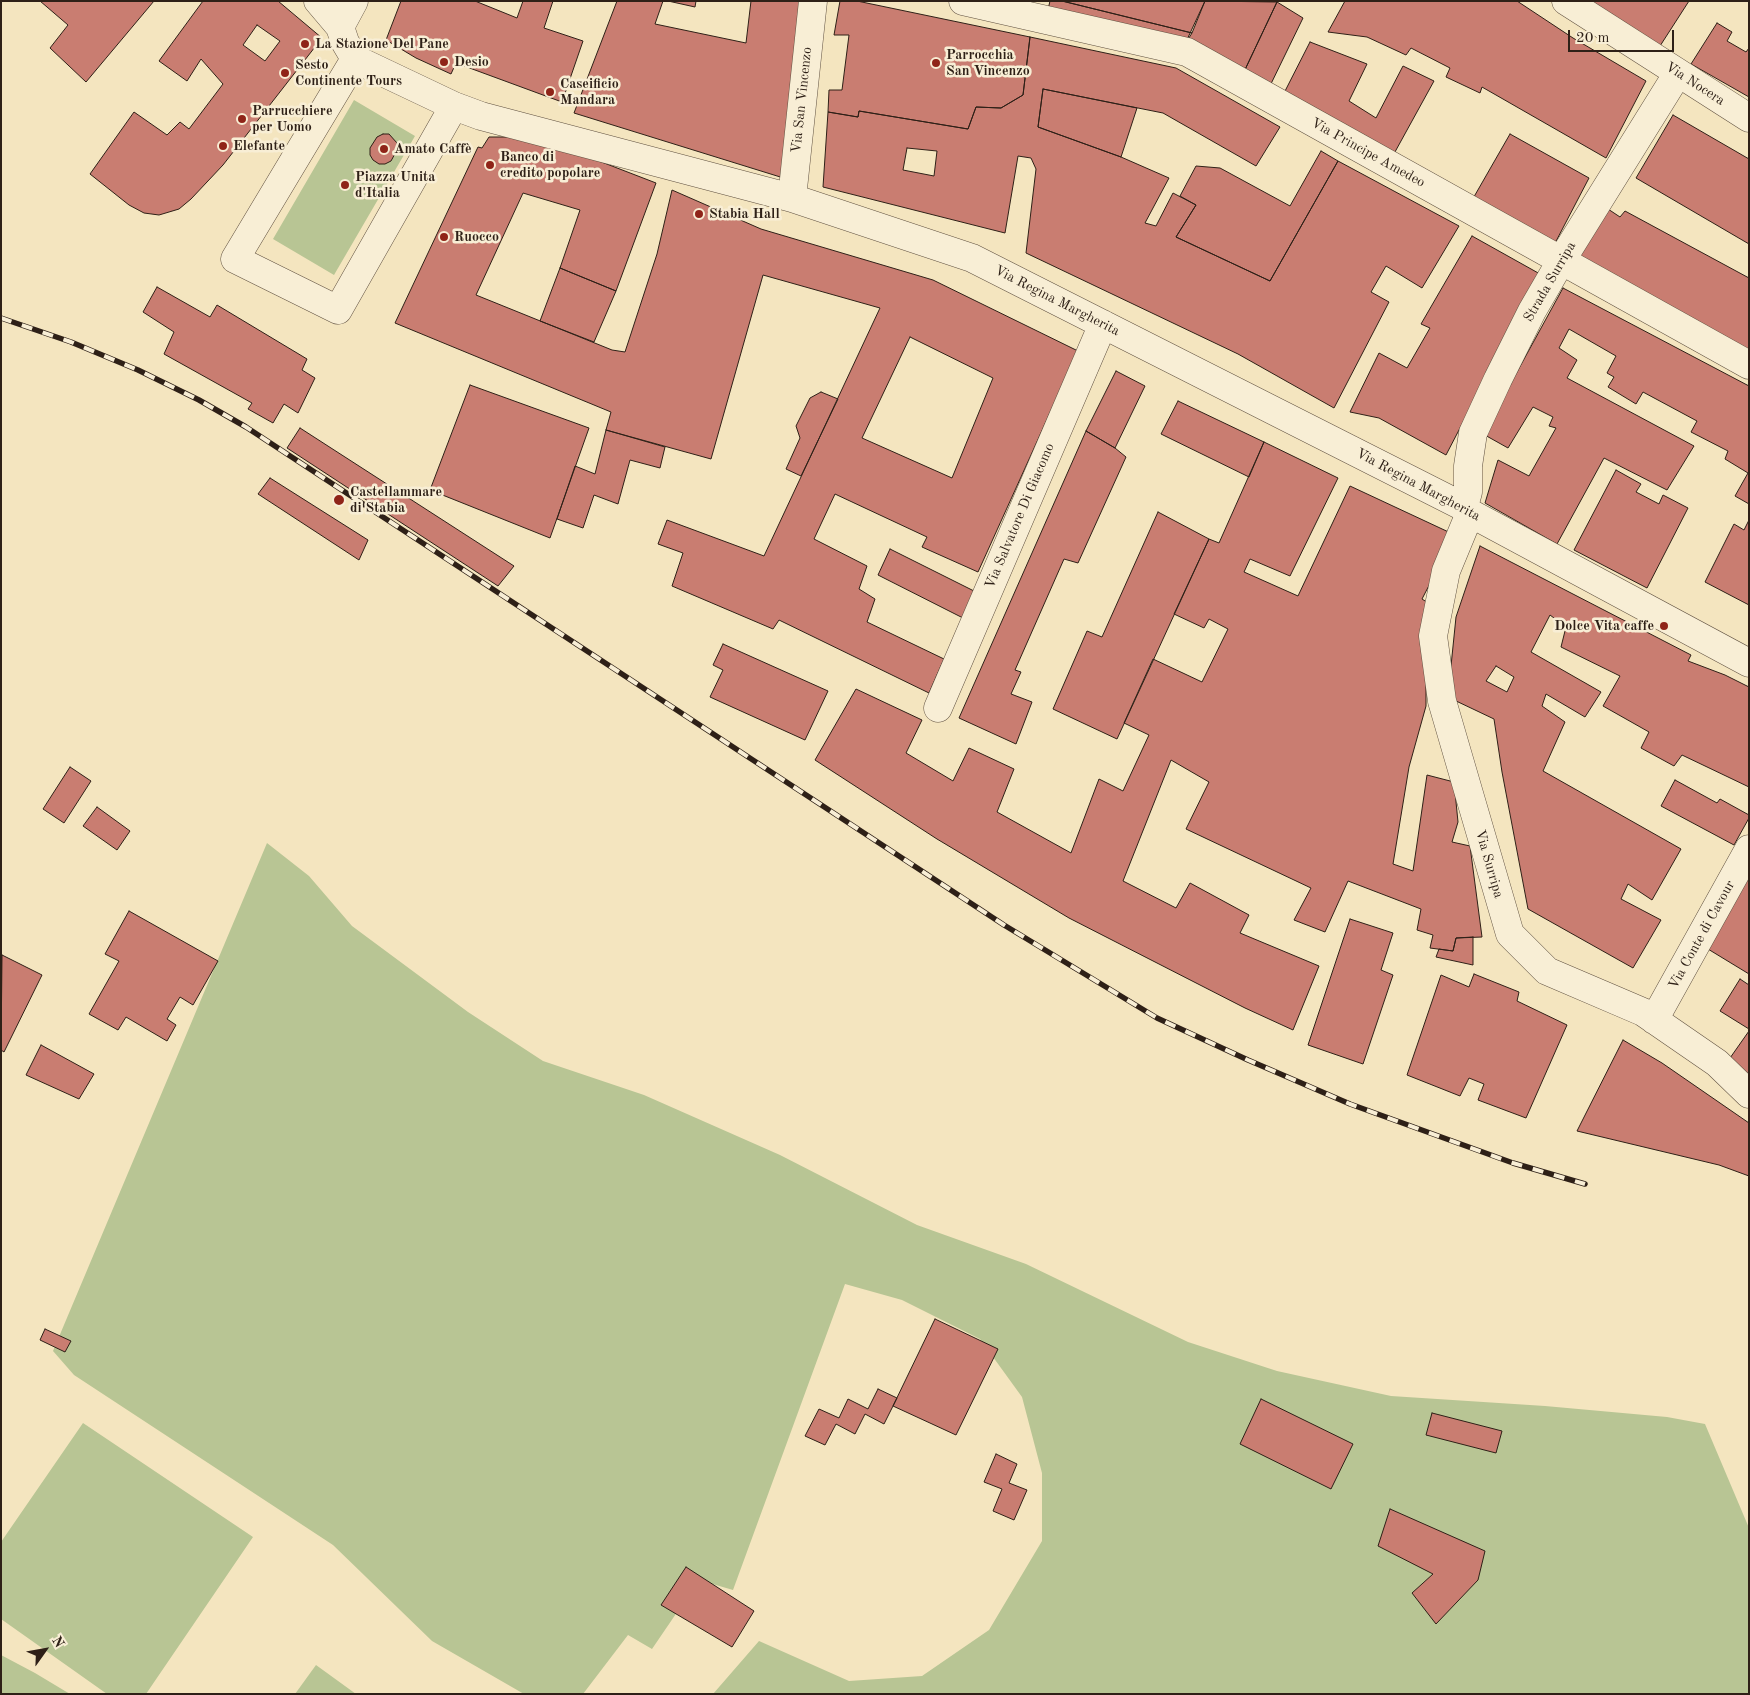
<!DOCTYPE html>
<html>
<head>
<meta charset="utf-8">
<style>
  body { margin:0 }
  #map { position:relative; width:1750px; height:1695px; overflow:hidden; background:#f4e5bf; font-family:"Old Standard TT",serif }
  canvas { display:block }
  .frame { position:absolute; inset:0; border:2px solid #2e2017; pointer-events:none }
  .north { position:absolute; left:20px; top:1625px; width:50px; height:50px; -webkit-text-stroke:4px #f8eed5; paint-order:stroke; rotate:58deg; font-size:14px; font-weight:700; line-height:20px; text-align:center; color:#2e2017 }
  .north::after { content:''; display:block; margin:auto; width:18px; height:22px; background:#2e2017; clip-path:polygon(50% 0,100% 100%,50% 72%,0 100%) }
  .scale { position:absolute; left:1568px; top:30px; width:106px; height:22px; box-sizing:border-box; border:2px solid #2e2017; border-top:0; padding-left:6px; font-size:15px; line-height:18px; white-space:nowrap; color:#2e2017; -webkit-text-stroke:4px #f8eed5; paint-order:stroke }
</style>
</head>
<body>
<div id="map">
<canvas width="1750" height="1695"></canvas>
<div class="frame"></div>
<div class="north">N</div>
<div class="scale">20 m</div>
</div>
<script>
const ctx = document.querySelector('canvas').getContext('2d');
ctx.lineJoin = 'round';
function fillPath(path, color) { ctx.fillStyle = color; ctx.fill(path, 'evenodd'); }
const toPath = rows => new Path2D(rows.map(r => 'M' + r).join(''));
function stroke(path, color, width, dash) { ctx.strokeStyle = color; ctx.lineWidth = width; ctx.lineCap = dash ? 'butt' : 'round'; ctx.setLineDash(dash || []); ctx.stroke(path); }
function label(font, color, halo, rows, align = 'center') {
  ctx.font = font + ' "Old Standard TT",serif'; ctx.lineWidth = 5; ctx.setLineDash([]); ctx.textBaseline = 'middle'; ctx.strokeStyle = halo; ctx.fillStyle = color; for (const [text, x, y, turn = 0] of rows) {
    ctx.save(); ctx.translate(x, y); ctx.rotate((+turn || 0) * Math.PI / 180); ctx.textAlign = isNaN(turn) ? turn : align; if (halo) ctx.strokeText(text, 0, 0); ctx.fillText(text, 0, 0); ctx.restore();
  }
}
fillPath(toPath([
  [354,100,415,136,334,275,273,239],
  [267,843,309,876,352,926,468,1012,543,1061,644,1095,780,1155,917,1225,1026,1264,1188,1342,1277,1371,1391,1396,1545,1406,1667,1417,1705,1424,1749,1528,1749,1694,713,1694,759,1641,849,1681,922,1676,989,1630,1042,1541,1042,1473,1022,1397,980,1339,902,1300,845,1284,733,1590,699,1580,652,1649,628,1635,583,1694,524,1694,432,1641,333,1545,74,1375,53,1351],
  [83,1423,253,1537,146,1694,107,1694,1,1619,1,1542],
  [1,1655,35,1673,70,1694,1,1694],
  [316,1665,356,1694,295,1694]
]), '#b8c594');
const building = toPath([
  [40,1,154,1,86,82,50,48,68,25,40,1],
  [203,1,278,1,322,38,223,165,191,199,179,209,159,215,144,213,129,205,90,174,134,112,167,135,180,122,189,129,223,84,201,59,187,81,159,61,203,1],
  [257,25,280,41,265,61,243,45,257,25],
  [401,1,475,1,517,18,523,1,553,1,544,28,583,41,562,102,456,63,451,74,416,58,386,40,401,1],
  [617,1,663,1,655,24,746,43,751,1,808,1,790,180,574,113,617,1],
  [668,1,696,1,695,7,668,1],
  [840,1,857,1,1030,37,1023,95,1001,108,976,107,968,129,859,111,858,117,828,112,829,90,842,90,849,35,834,35,840,1],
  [1050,1,1062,1,1192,33,1185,44,1047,14,1050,1],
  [1062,1,1205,1,1192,33,1062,1],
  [1205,1,1277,2,1242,76,1185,44,1205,1],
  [1345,1,1517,1,1573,38,1646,81,1606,158,1482,87,1480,93,1446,77,1450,68,1411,48,1406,55,1367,37,1328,32,1345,1],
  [1584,1,1689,1,1660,46,1584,1],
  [1277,2,1303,18,1267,92,1242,76,1277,2],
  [1717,23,1732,32,1727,41,1746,52,1749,48,1749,97,1691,64,1717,23],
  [1030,37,1176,68,1280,127,1256,166,1163,113,1043,89,1038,127,1121,157,1169,178,1145,223,1156,226,1173,193,1196,205,1176,237,1270,281,1338,161,1459,226,1422,288,1386,266,1371,292,1389,302,1334,408,1238,354,1026,253,1036,169,1031,158,1018,156,1005,233,823,187,828,112,858,117,859,111,968,129,976,107,1001,108,1023,95,1030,37],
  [907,148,937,151,934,176,903,170,907,148],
  [1310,42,1367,64,1349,101,1376,118,1403,66,1434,81,1390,161,1282,97,1310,42],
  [1043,89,1137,108,1121,157,1038,127,1043,89],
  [1673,115,1749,159,1749,244,1636,178,1673,115],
  [516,129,656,183,616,291,560,268,580,210,523,193,476,295,612,350,625,352,657,254,672,190,761,229,933,280,1078,351,978,572,922,547,927,537,835,494,814,539,867,566,859,589,875,599,867,622,944,659,929,693,779,620,773,629,672,586,683,553,658,544,667,520,764,556,880,308,763,275,711,459,606,430,611,412,395,323,478,147,482,148,489,137,512,137,516,129],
  [910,337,993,378,952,478,862,438,910,337],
  [383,134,389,134,397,143,397,150,391,161,385,164,379,164,373,160,370,155,370,148,377,137,383,134],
  [1510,134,1589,178,1553,247,1471,202,1510,134],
  [1321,151,1338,161,1270,281,1176,237,1196,205,1180,196,1196,166,1220,168,1290,206,1321,151],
  [1602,205,1620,217,1625,211,1749,278,1749,358,1574,258,1602,205],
  [1472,236,1540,274,1446,455,1379,418,1350,412,1379,353,1407,368,1430,328,1421,324,1472,236],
  [560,268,616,291,594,342,540,321,560,268],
  [157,287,210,317,217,305,307,359,302,370,315,378,298,413,284,404,273,423,248,409,252,403,164,354,174,332,143,312,157,287],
  [1563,288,1749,386,1749,504,1735,496,1748,473,1725,459,1728,451,1691,432,1697,421,1643,392,1636,404,1608,387,1614,377,1607,373,1616,356,1569,329,1559,348,1577,360,1567,378,1694,446,1667,490,1604,458,1557,544,1485,503,1498,460,1529,476,1556,428,1549,426,1553,417,1533,407,1508,448,1483,434,1563,288],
  [1116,371,1145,386,1115,448,1086,431,1116,371],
  [470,385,589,428,550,538,430,490,470,385],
  [821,392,838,399,801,476,786,469,800,438,796,426,810,398,821,392],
  [1178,401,1264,442,1249,477,1161,434,1178,401],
  [300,428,514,566,498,586,287,448,300,428],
  [606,430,665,447,660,468,630,460,618,504,594,495,583,528,557,519,575,466,595,474,606,430],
  [1086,431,1115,448,1126,457,1078,563,1064,559,1015,670,1021,672,1011,694,1032,702,1016,744,959,718,1086,431],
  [1264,442,1338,478,1290,576,1250,559,1244,572,1298,596,1350,486,1455,535,1422,599,1436,608,1426,634,1426,706,1409,767,1393,864,1413,871,1427,775,1454,782,1458,822,1452,842,1470,846,1482,937,1456,938,1453,951,1430,948,1433,935,1417,930,1421,909,1348,881,1325,932,1294,920,1311,888,1186,829,1209,782,1171,760,1123,881,1176,908,1190,883,1249,915,1240,933,1319,966,1293,1030,1245,1008,1069,918,937,839,815,760,856,689,922,720,906,753,953,781,969,748,1014,769,997,812,1071,853,1099,779,1123,791,1149,735,1124,723,1153,659,1202,682,1228,629,1209,619,1204,628,1174,614,1209,539,1219,543,1264,442],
  [1616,470,1641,484,1636,492,1659,504,1663,495,1688,508,1647,588,1574,550,1616,470],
  [270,478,368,540,359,560,258,494,270,478],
  [1158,512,1209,539,1117,739,1053,709,1087,631,1102,637,1158,512],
  [1749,520,1749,605,1705,582,1734,524,1744,530,1749,520],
  [1480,546,1691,655,1688,661,1725,675,1749,687,1749,787,1682,755,1674,766,1641,748,1649,732,1603,706,1620,676,1561,647,1566,627,1550,615,1531,652,1601,692,1585,717,1546,694,1542,706,1565,722,1543,771,1681,849,1652,900,1628,884,1621,899,1661,920,1633,968,1528,909,1502,772,1494,719,1454,700,1451,666,1456,617,1480,546],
  [1496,666,1514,677,1507,692,1486,681,1496,666],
  [890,549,976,592,963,618,878,575,890,549],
  [723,644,828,691,805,740,710,697,723,670,713,665,723,644],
  [70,767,91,781,64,823,43,809,70,767],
  [1675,780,1717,803,1720,799,1749,815,1749,818,1734,845,1661,806,1675,780],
  [97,807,130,831,117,850,83,826,97,807],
  [1749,868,1749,974,1703,946,1749,868],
  [129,911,218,961,193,1005,180,997,167,1019,176,1025,167,1041,126,1017,118,1030,89,1014,119,961,105,954,129,911],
  [1350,919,1393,933,1381,970,1393,975,1363,1064,1308,1045,1350,919],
  [1473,937,1473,965,1436,957,1439,949,1453,951,1456,938,1473,937],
  [2,955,42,975,4,1052,1,1050,2,955],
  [1474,974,1519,992,1517,1001,1567,1025,1526,1118,1478,1100,1484,1084,1469,1078,1460,1096,1407,1075,1441,975,1469,987,1474,974],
  [1740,979,1749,985,1749,1029,1720,1011,1740,979],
  [1749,1031,1749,1086,1723,1068,1749,1031],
  [1623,1040,1662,1063,1749,1123,1749,1176,1719,1165,1577,1131,1623,1040],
  [41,1045,94,1074,79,1099,26,1075,41,1045],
  [935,1319,998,1349,956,1435,893,1406,935,1319],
  [45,1329,71,1341,65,1352,40,1340,45,1329],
  [878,1389,897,1398,884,1424,865,1414,855,1434,836,1424,825,1445,805,1436,819,1409,839,1418,848,1399,868,1409,878,1389],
  [1261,1399,1353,1444,1331,1489,1240,1444,1261,1399],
  [1432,1413,1502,1431,1496,1453,1426,1435,1432,1413],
  [996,1454,1017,1464,1009,1483,1027,1490,1014,1520,993,1511,1002,1489,984,1482,996,1454],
  [1390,1509,1485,1551,1478,1580,1436,1624,1412,1593,1433,1574,1378,1546,1390,1509],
  [686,1567,754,1611,732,1647,661,1605,686,1567]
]);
fillPath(building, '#c97d71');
stroke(building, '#2e2017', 1);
const minor = toPath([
  [318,1,340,27,345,42,355,59,454,106,481,116,792,198,972,258,1464,507,1470,513,1749,663],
  [963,1,1187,52,1749,365],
  [1566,1,1749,118],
  [340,27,354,1],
  [355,59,235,259,338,310,454,106],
  [792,198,813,1],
  [1464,507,1468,492,1468,466,1473,433,1498,379,1532,311,1561,261,1678,73],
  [1470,513,1446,571,1433,636,1442,701,1510,934,1547,971,1643,1012,1717,1063,1749,1094],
  [938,708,1103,324],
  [1654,1020,1749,849]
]);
stroke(minor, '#605141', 29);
stroke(minor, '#f8eed5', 28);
const rail = toPath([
  [1,318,71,342,138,370,199,400,246,427,1004,925,1157,1018,1248,1060,1350,1104,1513,1163,1585,1184]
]);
stroke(rail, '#2e2017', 5.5);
stroke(rail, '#f8eed5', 4, [11]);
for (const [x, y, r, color] of [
  [305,44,5,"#8f2418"],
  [444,62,5,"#8f2418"],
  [936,63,5,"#8f2418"],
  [285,73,5,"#8f2418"],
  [550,92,5,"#8f2418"],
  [242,119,5,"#8f2418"],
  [223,146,5,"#8f2418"],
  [384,149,5,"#8f2418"],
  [490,165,5,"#8f2418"],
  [345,185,5,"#8f2418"],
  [699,214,5,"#8f2418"],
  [444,237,5,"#8f2418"],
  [339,500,6,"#8f2418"],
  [1664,626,5,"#8f2418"]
]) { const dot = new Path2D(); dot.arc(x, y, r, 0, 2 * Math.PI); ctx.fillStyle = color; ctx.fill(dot); stroke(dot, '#f8eed5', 2); }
label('bold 14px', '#2e2017', '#f8eed5', [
  ["La Stazione Del Pane",315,44],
  ["Parrocchia",946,55],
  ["San Vincenzo",946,71],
  ["Desio",454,62],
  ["Sesto",295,65],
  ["Continente Tours",295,81],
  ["Caseificio",560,84],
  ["Mandara",560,100],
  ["Parrucchiere",252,111],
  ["per Uomo",252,127],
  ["Elefante",233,146],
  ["Amato Caffè",394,149],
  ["Banco di",500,157],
  ["credito popolare",500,173],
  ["Piazza Unita",355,177],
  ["d'Italia",355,193],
  ["Stabia Hall",709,214],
  ["Ruocco",454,237],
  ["Castellammare",350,492],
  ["di Stabia",350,508],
  ["Dolce Vita caffe",1654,626,"right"]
], 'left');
label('14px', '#2e2017', '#f8eed5', [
  ["Via Nocera",1695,84,33],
  ["Via San Vincenzo",802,100,-84],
  ["Via Principe Amedeo",1368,153,29],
  ["Strada Surripa",1550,282,-60],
  ["Via Regina Margherita",1057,301,27],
  ["Via Regina Margherita",1418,485,28],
  ["Via Salvatore Di Giacomo",1020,516,-67],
  ["Via Surripa",1489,864,74],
  ["Via Conte di Cavour",1702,935,-61]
]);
</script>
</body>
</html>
